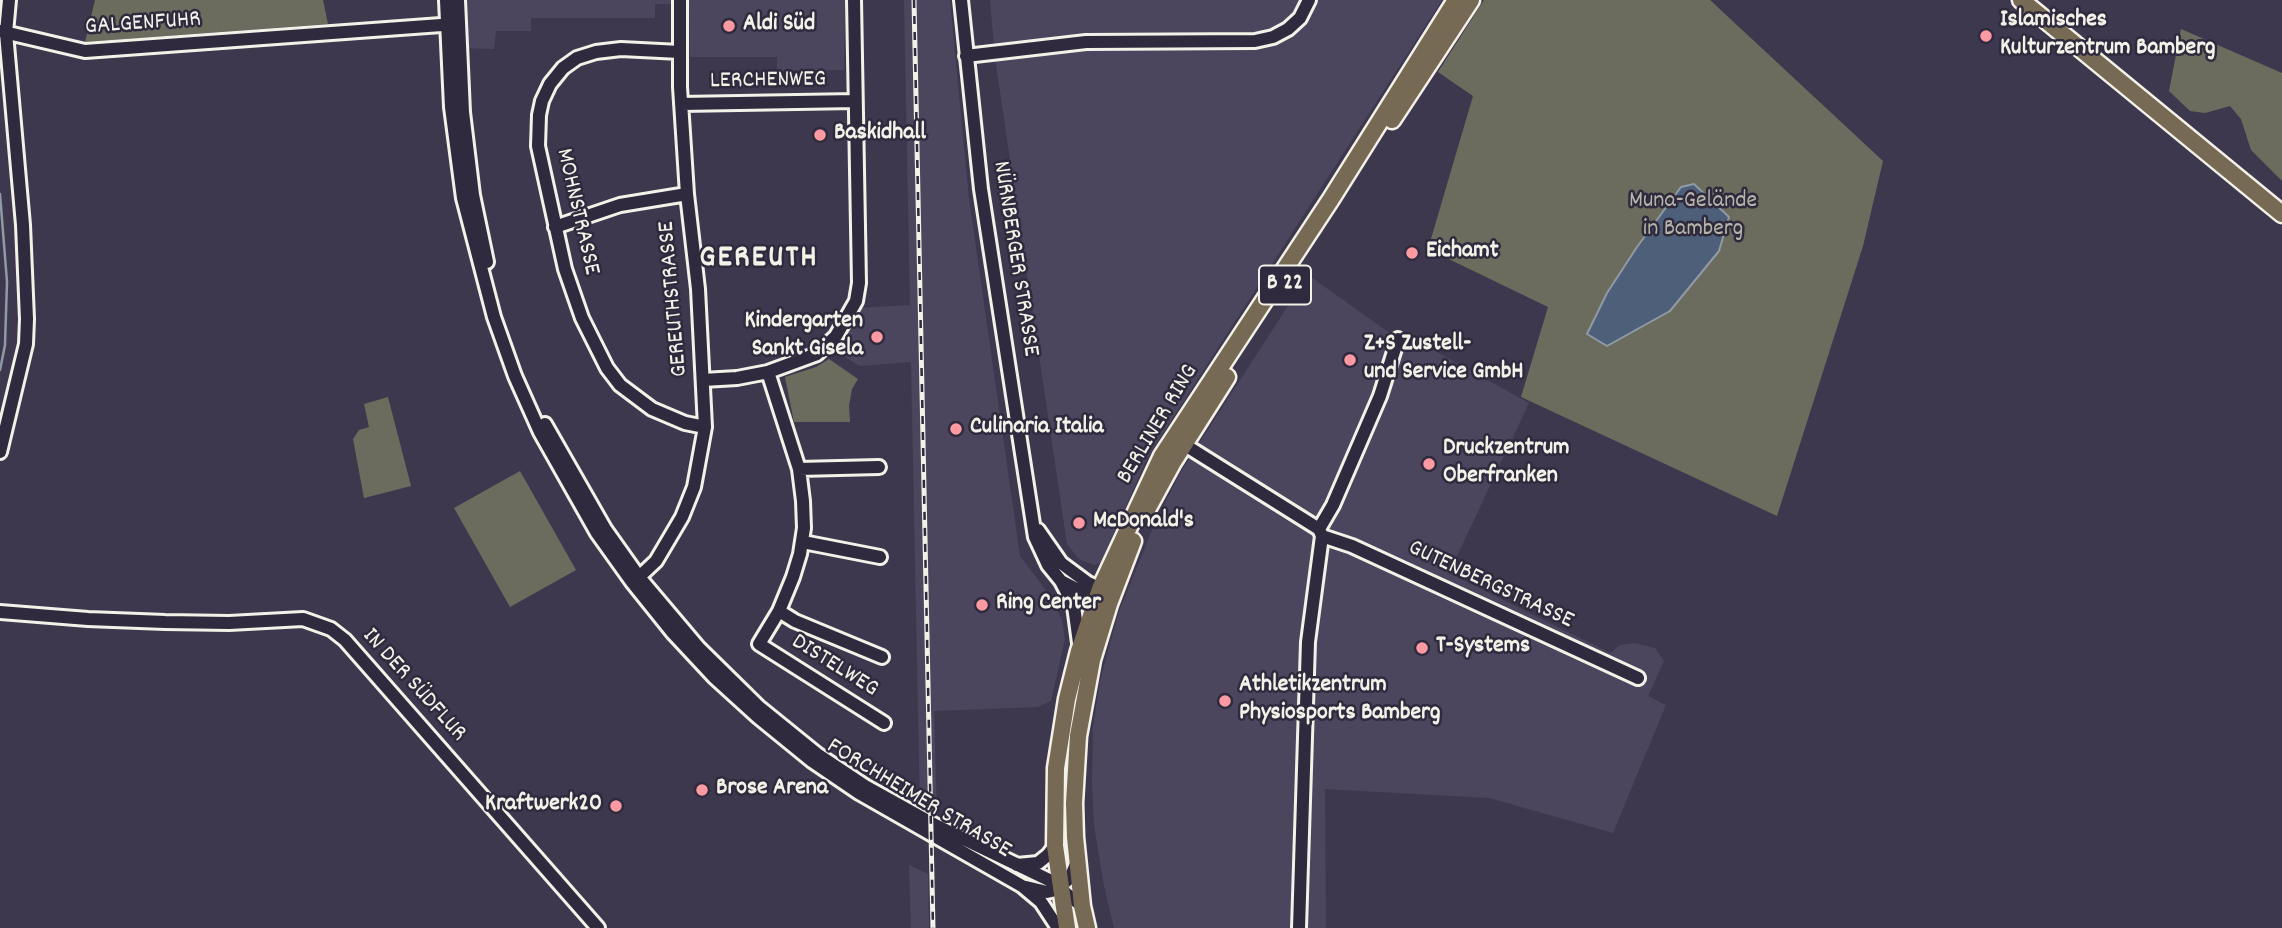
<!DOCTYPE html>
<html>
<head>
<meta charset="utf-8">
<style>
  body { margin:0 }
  canvas { display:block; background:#3e384e }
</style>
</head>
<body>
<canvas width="2282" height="928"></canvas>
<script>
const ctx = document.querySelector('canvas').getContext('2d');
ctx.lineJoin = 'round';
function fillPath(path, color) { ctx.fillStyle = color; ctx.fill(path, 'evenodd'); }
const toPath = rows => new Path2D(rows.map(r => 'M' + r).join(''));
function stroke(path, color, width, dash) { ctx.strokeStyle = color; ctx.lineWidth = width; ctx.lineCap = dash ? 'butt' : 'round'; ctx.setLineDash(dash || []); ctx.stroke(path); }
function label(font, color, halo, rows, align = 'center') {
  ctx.font = font + ' Dekko,sans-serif'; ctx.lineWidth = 5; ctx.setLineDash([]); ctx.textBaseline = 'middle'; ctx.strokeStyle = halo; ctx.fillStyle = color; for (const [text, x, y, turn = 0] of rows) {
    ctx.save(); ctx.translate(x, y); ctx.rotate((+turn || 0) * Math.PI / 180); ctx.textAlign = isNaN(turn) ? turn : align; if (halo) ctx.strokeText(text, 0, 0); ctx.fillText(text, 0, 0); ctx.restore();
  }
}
fillPath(toPath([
  [454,0,845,0,844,70,777,71,777,57,690,57,689,4,655,4,655,18,531,18,531,31,496,31,494,49,456,48],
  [904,0,950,0,969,199,1020,556,1048,593,1062,620,1065,639,1051,701,1038,707,934,711,937,817,920,810,911,362,860,366,832,349,847,332,858,308,910,305],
  [990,0,1442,0,1147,458,1101,563,1094,565,1079,559,1067,544,995,58],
  [1308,275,1401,341,1410,337,1529,403,1449,573,1610,653,1620,645,1635,643,1655,648,1664,661,1648,696,1666,705,1613,833,1489,798,1325,789,1326,928,1114,928,1103,881,1094,825,1092,783,1093,727,1100,681,1118,614,1153,528,1180,473],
  [909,865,928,874,929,928,911,928]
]), '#4b465d');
fillPath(toPath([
  [95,0,323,0,328,24,85,42],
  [1484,0,1710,0,1883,161,1863,246,1777,516,1521,397,1548,307,1428,249,1473,96,1438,72],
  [2181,29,2282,73,2282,181,2251,150,2241,119,2230,106,2205,113,2190,111,2169,91],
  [829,359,858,379,852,389,849,406,850,422,794,422,785,377,816,367],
  [388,397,411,486,364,498,353,439,359,430,369,427,364,404],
  [520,471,576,570,510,607,454,508]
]), '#6b6c5d');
const water = toPath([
  [1694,184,1729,217,1719,251,1670,311,1607,346,1587,334,1607,293,1637,247,1681,187,1694,184]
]);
fillPath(water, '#4e6079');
stroke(water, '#909aa5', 2);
stroke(toPath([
  [0,194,7,282,5,345,0,370]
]), '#909aa5', 2.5);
const minor = toPath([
  [446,0,451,107,463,198,494,317,515,376,540,432,597,533,632,582,673,633,714,677,758,717,812,761,859,793,1022,886,1041,902,1058,928],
  [458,0,463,112,473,195,487,262],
  [961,0,981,189,1035,537,1048,565,1061,581,1102,602],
  [0,31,85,51,455,24],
  [680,52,621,49,596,52,577,58,563,68,550,84,542,101,539,115,538,146,565,269,582,318,607,368,620,385,652,409,685,423,705,427],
  [966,56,1086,42,1255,41,1273,37,1288,29,1300,18,1309,0],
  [681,104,855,101],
  [555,227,620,205,687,194],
  [768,372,799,469,803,501,804,528,800,554,793,577,779,611,759,644,884,723],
  [703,380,737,378,768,372,817,354,836,336,856,301,859,283,854,0],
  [545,424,605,529,639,577,699,648,759,707,817,754,865,786,937,826,1049,880,1082,906],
  [1177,440,1319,529,1322,536,1308,642,1299,928],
  [0,452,26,344,27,319,23,225,6,33,9,0],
  [799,469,879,467],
  [1319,529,1333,505,1380,396,1398,339],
  [1038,530,1061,563,1088,583,1106,591],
  [1322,536,1352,546,1638,678],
  [803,542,880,557],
  [639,577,656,561,682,517,694,487,705,427,698,289,687,194,680,87,680,0],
  [1061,581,1074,606,1079,643],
  [779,611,795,621,882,657],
  [0,612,88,619,165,622,229,623,303,619,331,629,345,640,598,928],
  [1017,865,1038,863,1048,855,1055,846],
  [1026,887,1047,892,1056,890,1070,878,1076,864]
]);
const major = toPath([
  [2021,0,2282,214],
  [1392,120,1471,0],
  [1143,517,1173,462,1227,377],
  [1067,928,1055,846,1056,768,1067,699,1079,651,1100,589,1162,456,1331,199,1456,0],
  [1087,928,1082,906,1075,837,1074,803,1078,736,1092,660,1109,604,1133,541]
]);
stroke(minor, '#f4f1e8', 18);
stroke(major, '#f4f1e8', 21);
stroke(minor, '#2f2a3d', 12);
stroke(major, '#776a54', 16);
const rail = toPath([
  [914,0,933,928]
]);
stroke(rail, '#f4f1e8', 5);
stroke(rail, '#2f2a3d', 2.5, [8]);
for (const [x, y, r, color] of [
  [729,26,7,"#ff9aa2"],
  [1986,36,7,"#ff9aa2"],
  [820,135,7,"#ff9aa2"],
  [1412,253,7,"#ff9aa2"],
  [877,337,7,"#ff9aa2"],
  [1350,360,7,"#ff9aa2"],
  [956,429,7,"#ff9aa2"],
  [1429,464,7,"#ff9aa2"],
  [1079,523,7,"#ff9aa2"],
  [982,605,7,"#ff9aa2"],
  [1422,648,7,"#ff9aa2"],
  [1225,701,7,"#ff9aa2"],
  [702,790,7,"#ff9aa2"],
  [616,806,7,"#ff9aa2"]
]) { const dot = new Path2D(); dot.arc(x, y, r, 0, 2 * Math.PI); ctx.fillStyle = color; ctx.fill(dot); stroke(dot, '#2f2a3d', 2.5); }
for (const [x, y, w] of [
  [1285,285,52]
]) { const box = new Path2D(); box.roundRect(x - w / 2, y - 19.5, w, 39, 5); ctx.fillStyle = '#2f2a3d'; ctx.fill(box); stroke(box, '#f4f1e8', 2); }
label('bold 23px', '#f4f1e8', null, [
  ["B 22",1285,285]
]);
label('bold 24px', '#f4f1e8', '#2f2a3d', [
  ["Islamisches",2000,22],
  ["Kulturzentrum Bamberg",2000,50],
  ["Aldi Süd",743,26],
  ["Baskidhall",834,135],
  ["Eichamt",1426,253],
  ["Kindergarten",863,323,"right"],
  ["Sankt Gisela",863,351,"right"],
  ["Z+S Zustell-",1364,346],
  ["und Service GmbH",1364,374],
  ["Culinaria Italia",970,429],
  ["Druckzentrum",1443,450],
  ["Oberfranken",1443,478],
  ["McDonald's",1093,523],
  ["Ring Center",996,605],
  ["T-Systems",1436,648],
  ["Athletikzentrum",1239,687],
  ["Physiosports Bamberg",1239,715],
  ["Brose Arena",716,790],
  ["Kraftwerk20",602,806,"right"]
], 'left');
label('24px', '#f4f1e8', '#2f2a3d', [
  ["GALGENFUHR",143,25,-4],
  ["LERCHENWEG",768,82,-1],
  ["MOHNSTRASSE",576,212,77],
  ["NÜRNBERGER STRASSE",1014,259,81],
  ["GEREUTHSTRASSE",675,299,-95],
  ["BERLINER RING",1159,425,-59],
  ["GUTENBERGSTRASSE",1490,586,25],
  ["DISTELWEG",834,667,32],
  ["IN DER SÜDFLUR",413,686,48],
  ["FORCHHEIMER STRASSE",918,800,31]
]);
label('24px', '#b6b5a9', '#2f2a3d', [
  ["Muna-Gelände",1693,203],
  ["in Bamberg",1693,231]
]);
ctx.letterSpacing = '2px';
label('bold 32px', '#f4f1e8', '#2f2a3d', [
  ["GEREUTH",759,261]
]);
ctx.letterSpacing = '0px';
</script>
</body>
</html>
